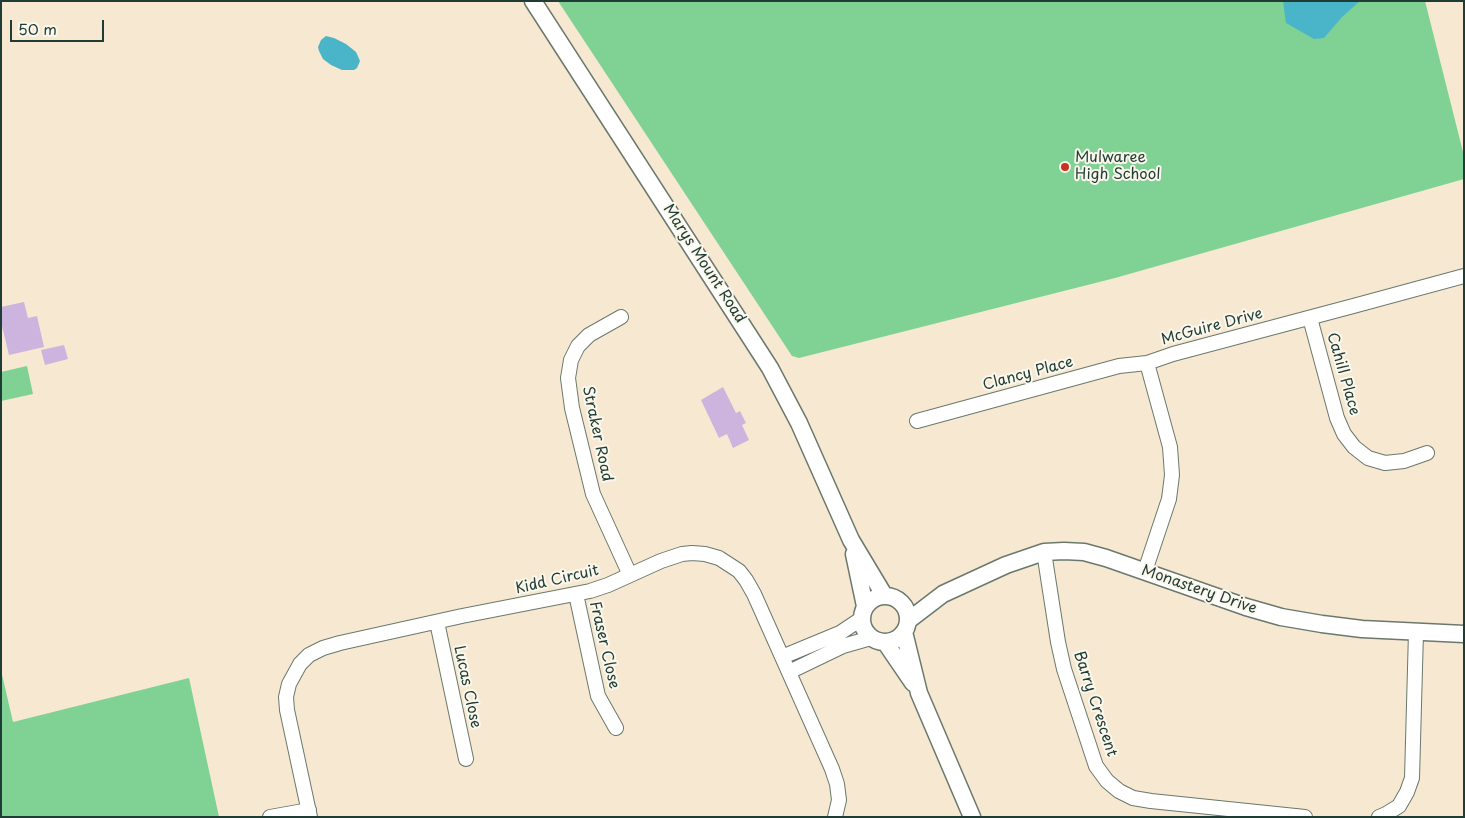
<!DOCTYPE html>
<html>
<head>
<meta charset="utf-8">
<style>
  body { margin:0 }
  #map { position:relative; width:1465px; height:818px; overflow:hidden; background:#f6e8d1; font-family:"Playpen Sans",sans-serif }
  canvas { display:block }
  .frame { position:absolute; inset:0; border:2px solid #1f3d34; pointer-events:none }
  .scale { position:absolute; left:10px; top:20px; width:94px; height:22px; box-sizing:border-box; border:2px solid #1f3d34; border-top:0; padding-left:6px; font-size:15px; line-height:18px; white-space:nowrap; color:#1f3d34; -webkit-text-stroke:4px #fbf7ec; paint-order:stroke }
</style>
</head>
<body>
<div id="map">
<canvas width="1465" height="818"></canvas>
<div class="frame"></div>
<div class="scale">50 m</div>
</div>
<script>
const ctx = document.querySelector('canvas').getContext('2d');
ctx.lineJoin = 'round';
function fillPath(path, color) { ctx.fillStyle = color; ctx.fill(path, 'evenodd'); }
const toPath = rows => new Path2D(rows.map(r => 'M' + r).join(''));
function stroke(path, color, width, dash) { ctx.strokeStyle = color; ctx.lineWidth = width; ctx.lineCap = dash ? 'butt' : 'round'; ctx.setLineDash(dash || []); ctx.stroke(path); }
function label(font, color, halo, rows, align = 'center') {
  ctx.font = font + ' "Playpen Sans",sans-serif'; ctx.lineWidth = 4; ctx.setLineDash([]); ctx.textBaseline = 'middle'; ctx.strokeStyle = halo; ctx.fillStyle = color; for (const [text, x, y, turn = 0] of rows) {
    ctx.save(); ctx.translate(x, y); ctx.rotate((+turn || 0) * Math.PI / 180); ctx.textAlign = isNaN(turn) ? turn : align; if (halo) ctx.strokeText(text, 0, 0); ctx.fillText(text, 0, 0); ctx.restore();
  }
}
fillPath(toPath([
  [558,1,1425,1,1464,156,1464,179,1115,278,799,358,792,356],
  [27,366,33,394,1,401,1,372],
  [1,670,13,722,189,678,219,817,1,817]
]), '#7fd294');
fillPath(toPath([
  [1283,1,1360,1,1342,17,1324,38,1314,39,1286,23],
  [326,36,334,38,346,44,356,52,360,61,357,68,354,70,342,70,331,65,323,59,319,51,318,47,321,40]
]), '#4ab4c8');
fillPath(toPath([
  [24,302,28,318,37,316,44,347,9,355,1,322,1,307],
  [64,345,68,359,45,365,41,350],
  [723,387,736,413,740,411,746,423,742,425,749,440,733,448,727,434,719,438,701,400]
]), '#ccb4de');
const minor = toPath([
  [621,317,589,335,578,346,571,360,568,378,572,408,593,494,630,575],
  [1310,318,1337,418,1344,434,1354,447,1368,458,1385,463,1404,461,1427,453],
  [917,421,1119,366,1147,363],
  [1044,552,1058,642,1064,669,1096,766,1107,781,1119,791,1133,798,1151,801,1305,817],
  [1145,571,1169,499,1172,475,1170,447,1147,363,1173,354,1357,305,1464,276],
  [576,594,598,696,616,728],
  [437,622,466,759],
  [782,657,840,633,861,619],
  [789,672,843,646,871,638],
  [270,817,309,810],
  [310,817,287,710,286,697,289,684,300,664,309,655,323,648,340,643,462,616,590,591,608,585,661,561,682,554,692,553,705,554,719,558,739,571,746,580,754,594,832,769,837,784,839,800,835,817],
  [1379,817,1386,814,1399,806,1407,792,1412,778,1416,632]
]);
const tertiary = toPath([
  [533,1,770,368,799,423,851,540,884,595],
  [854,554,865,606],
  '862 619a23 23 0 1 1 46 0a23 23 0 1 1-46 0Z',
  [909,620,943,594,1006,565,1044,552,1064,551,1084,552,1106,558,1246,607,1281,617,1322,624,1362,629,1464,634],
  [904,632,919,693,972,817],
  [885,642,913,683]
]);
stroke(minor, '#6a796b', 16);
stroke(tertiary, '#6a796b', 19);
stroke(minor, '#fff', 14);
stroke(tertiary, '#fff', 16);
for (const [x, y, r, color] of [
  [1065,167,5,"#c8321e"]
]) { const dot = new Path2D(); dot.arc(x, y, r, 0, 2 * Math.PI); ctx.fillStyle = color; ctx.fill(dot); stroke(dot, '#fbf7ec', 2); }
label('15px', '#1f3d34', '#fbf7ec', [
  ["Mulwaree",1075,158],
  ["High School",1075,175]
], 'left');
label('15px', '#1f3d34', '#fbf7ec', [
  ["Marys Mount Road",704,264,57],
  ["McGuire Drive",1212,327,-15],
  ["Clancy Place",1028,374,-15],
  ["Cahill Place",1343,374,74],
  ["Straker Road",597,434,78],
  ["Kidd Circuit",557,580,-13],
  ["Monastery Drive",1199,590,19],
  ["Fraser Close",604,645,77],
  ["Lucas Close",467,687,78],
  ["Barry Crescent",1095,704,72]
]);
</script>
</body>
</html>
